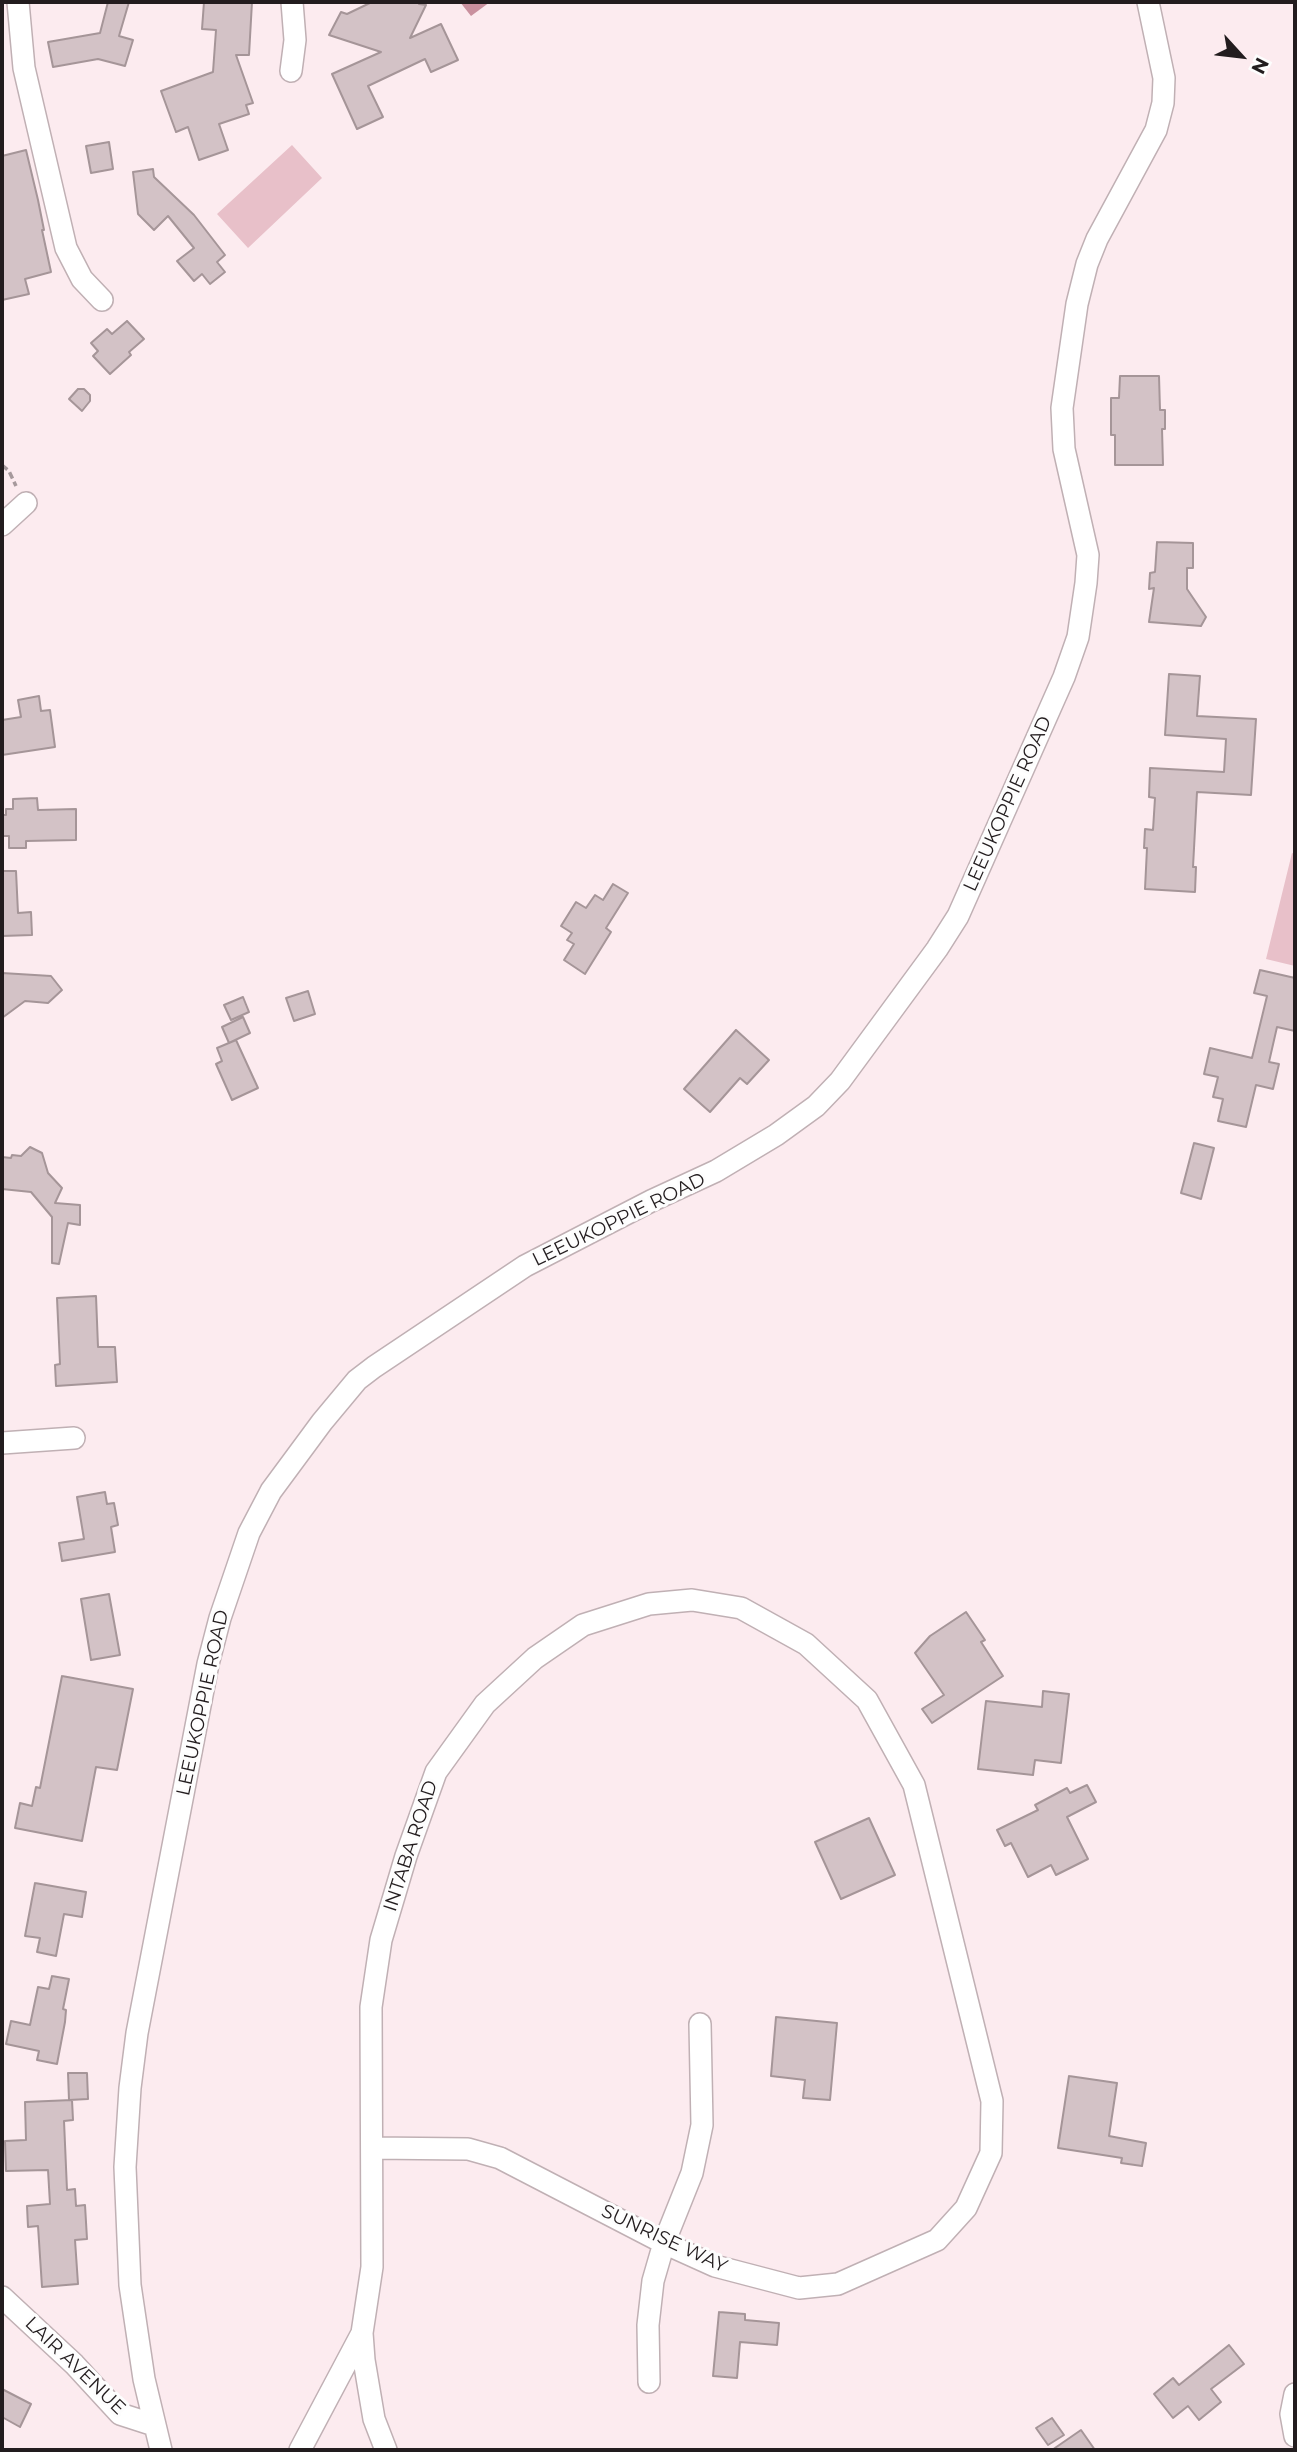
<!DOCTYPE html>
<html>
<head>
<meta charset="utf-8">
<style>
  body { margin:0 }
  #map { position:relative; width:1297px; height:2452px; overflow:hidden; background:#fcebef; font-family:Montserrat,sans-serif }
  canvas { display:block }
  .frame { position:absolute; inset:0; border:4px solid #221c1e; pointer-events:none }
  .north { position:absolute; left:1206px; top:21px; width:70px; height:70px; -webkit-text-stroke:5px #fdfdfd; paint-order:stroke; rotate:117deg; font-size:19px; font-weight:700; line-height:28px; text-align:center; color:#221c1e }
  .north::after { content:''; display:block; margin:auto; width:24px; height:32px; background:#221c1e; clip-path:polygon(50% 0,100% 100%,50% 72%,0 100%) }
</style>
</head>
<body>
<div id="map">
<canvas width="1297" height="2452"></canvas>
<div class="frame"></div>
<div class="north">N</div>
</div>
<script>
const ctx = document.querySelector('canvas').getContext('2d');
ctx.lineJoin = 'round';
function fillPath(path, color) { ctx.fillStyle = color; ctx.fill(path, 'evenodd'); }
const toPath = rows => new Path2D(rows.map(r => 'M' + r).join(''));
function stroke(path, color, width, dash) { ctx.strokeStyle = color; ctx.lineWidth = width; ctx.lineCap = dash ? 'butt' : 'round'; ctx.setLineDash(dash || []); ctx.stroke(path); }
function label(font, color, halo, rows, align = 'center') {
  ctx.font = font + ' Montserrat,sans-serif'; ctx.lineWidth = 6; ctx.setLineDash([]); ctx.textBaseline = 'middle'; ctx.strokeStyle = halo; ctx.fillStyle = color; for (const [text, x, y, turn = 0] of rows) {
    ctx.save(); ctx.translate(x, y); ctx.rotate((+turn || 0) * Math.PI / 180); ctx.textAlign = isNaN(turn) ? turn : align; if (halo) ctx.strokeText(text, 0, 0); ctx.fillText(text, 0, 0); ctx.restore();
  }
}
fillPath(toPath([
  [292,145,322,178,248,248,217,214],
  [1292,853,1295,854,1295,966,1266,959]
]), '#e8c0c9');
fillPath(toPath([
  [460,2,490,2,471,16]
]), '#c9909e');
const building = toPath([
  [108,2,129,2,119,36,133,40,125,66,98,59,53,67,48,42,100,33,108,2],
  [204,2,252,2,249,55,236,55,253,103,246,105,249,114,219,124,228,150,199,160,188,127,176,132,161,91,213,72,216,30,202,29,204,2],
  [372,2,419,2,419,4,426,5,410,38,441,24,458,60,431,72,425,59,368,86,383,117,357,129,332,74,381,52,329,35,341,12,347,14,372,2],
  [109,142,113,169,91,173,86,146,109,142],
  [26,150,38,200,44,230,42,230,51,272,25,279,29,294,2,300,2,156,26,150],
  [153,169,154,177,194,215,225,255,217,262,225,272,210,284,202,274,194,281,177,261,194,248,168,216,154,230,138,214,133,172,153,169],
  [127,321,144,339,129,352,131,355,110,374,93,356,98,351,91,343,107,329,112,334,127,321],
  [1120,376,1159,376,1160,410,1165,410,1165,429,1162,429,1163,465,1115,465,1115,435,1111,435,1111,398,1119,398,1120,376],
  [78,389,84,389,90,395,90,401,82,411,69,399,78,389],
  [1157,542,1193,543,1193,568,1187,568,1187,589,1206,617,1201,626,1149,622,1154,588,1149,589,1150,573,1155,572,1157,542],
  [1169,674,1200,676,1197,716,1256,719,1251,795,1197,792,1193,867,1196,867,1195,892,1145,889,1147,848,1144,848,1145,829,1153,830,1155,798,1149,797,1150,768,1224,772,1226,739,1165,735,1169,674],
  [39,696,41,711,50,710,55,747,2,755,2,720,21,717,18,700,39,696],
  [37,798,38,810,76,809,76,840,26,841,26,848,9,848,9,836,2,836,2,815,6,815,6,809,13,809,13,799,37,798],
  [2,871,16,871,18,913,31,912,32,935,2,936,2,871],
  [613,884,628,893,606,928,611,932,585,974,564,960,574,944,567,940,572,933,561,926,576,902,586,908,595,895,603,900,613,884],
  [1260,970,1295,978,1295,1031,1277,1027,1269,1062,1279,1064,1273,1089,1256,1085,1246,1127,1218,1121,1223,1099,1213,1097,1218,1077,1204,1074,1210,1048,1252,1058,1267,996,1254,993,1260,970],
  [2,973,51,976,62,990,48,1003,25,1001,2,1018,2,973],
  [308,991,315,1014,294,1021,286,998,308,991],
  [243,997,249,1012,231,1020,224,1005,243,997],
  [243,1017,250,1033,229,1043,222,1027,243,1017],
  [736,1030,769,1060,747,1084,740,1078,710,1112,684,1089,736,1030],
  [236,1040,258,1088,232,1100,216,1064,222,1061,217,1048,236,1040],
  [1194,1143,1214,1148,1201,1199,1181,1193,1194,1143],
  [30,1147,42,1153,48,1173,62,1188,55,1203,80,1205,80,1225,68,1223,59,1264,52,1263,52,1217,31,1192,2,1189,2,1157,11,1158,12,1155,21,1156,30,1147],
  [96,1296,98,1347,115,1347,117,1382,56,1386,55,1365,60,1364,57,1298,96,1296],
  [105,1492,107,1504,114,1503,118,1525,111,1527,115,1552,62,1561,59,1543,84,1539,77,1497,105,1492],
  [109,1594,120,1655,91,1660,81,1599,109,1594],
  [966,1612,985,1640,981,1642,1003,1676,932,1723,922,1709,944,1695,915,1653,930,1636,966,1612],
  [62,1676,133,1689,117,1770,96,1767,82,1841,15,1828,20,1803,32,1806,36,1787,40,1788,62,1676],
  [1043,1691,1069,1694,1061,1763,1035,1760,1033,1775,978,1769,986,1701,1042,1707,1043,1691],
  [1087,1785,1096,1802,1067,1817,1088,1859,1056,1875,1051,1865,1028,1877,1011,1843,1005,1846,997,1830,1038,1810,1035,1805,1067,1788,1070,1793,1087,1785],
  [869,1818,895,1875,841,1899,815,1842,869,1818],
  [35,1883,86,1892,82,1917,64,1914,56,1956,37,1952,40,1938,25,1936,35,1883],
  [52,1976,69,1979,63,2009,66,2010,65,2022,57,2064,37,2060,39,2051,6,2044,11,2021,30,2025,38,1987,49,1989,52,1976],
  [776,2017,837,2023,830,2100,803,2098,805,2080,771,2076,776,2017],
  [68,2073,87,2073,88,2099,69,2100,68,2073],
  [1069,2076,1117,2083,1109,2136,1146,2143,1142,2166,1121,2163,1122,2158,1058,2148,1069,2076],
  [72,2100,73,2120,64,2121,67,2190,75,2189,76,2206,85,2205,87,2239,75,2240,78,2284,42,2287,38,2226,28,2227,27,2206,50,2204,48,2170,6,2171,5,2141,26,2140,25,2102,72,2100],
  [719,2312,745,2314,745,2320,779,2323,777,2345,740,2342,737,2378,713,2376,719,2312],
  [1229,2345,1244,2364,1211,2389,1221,2402,1199,2420,1188,2406,1173,2418,1154,2394,1173,2378,1179,2385,1229,2345],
  [2,2389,31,2404,20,2427,2,2417,2,2389],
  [1052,2418,1064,2435,1048,2445,1036,2428,1052,2418],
  [1081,2430,1095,2450,1052,2450,1081,2430]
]);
fillPath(building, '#d3c2c6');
stroke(building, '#a59598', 2);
const minor = toPath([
  [18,2,24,68,66,248,82,279,102,300],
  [291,71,295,40,292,2],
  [2,525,26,503],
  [2,1443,74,1438],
  [372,2148,468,2149,500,2158,664,2243,715,2266,799,2288,838,2284,937,2240,966,2208,991,2153,992,2101,914,1785,867,1700,806,1644,741,1608,692,1600,649,1604,583,1625,535,1658,485,1704,436,1772,406,1856,381,1940,371,2007,372,2267,362,2333,364,2360,374,2419,386,2450],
  [2,2297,74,2364,120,2414,154,2425],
  [649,2382,648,2325,653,2281,664,2243,692,2173,702,2125,700,2024],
  [1295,2394,1291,2414,1295,2436],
  [161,2450,144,2379,130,2285,125,2167,130,2088,137,2033,208,1664,220,1618,249,1533,271,1491,322,1422,357,1380,374,1367,525,1266,651,1201,716,1171,776,1135,816,1106,840,1081,937,949,958,916,1064,677,1078,637,1086,583,1088,555,1064,449,1062,408,1077,304,1087,264,1097,239,1156,130,1163,103,1164,78,1148,2],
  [300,2450,361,2335]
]);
stroke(minor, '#c0b0b4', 24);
stroke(toPath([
  [2,465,9,471,16,486]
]), '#a6999c', 3.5, [7, 3.5]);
stroke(minor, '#fff', 21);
label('19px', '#221c1e', '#fdfdfd', [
  ["LEEUKOPPIE ROAD",1008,804,-66],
  ["LEEUKOPPIE ROAD",619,1220,-26],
  ["LEEUKOPPIE ROAD",203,1703,-78],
  ["INTABA ROAD",411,1846,-72],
  ["SUNRISE WAY",664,2239,25],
  ["LAIR AVENUE",75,2366,44]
]);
</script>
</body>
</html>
